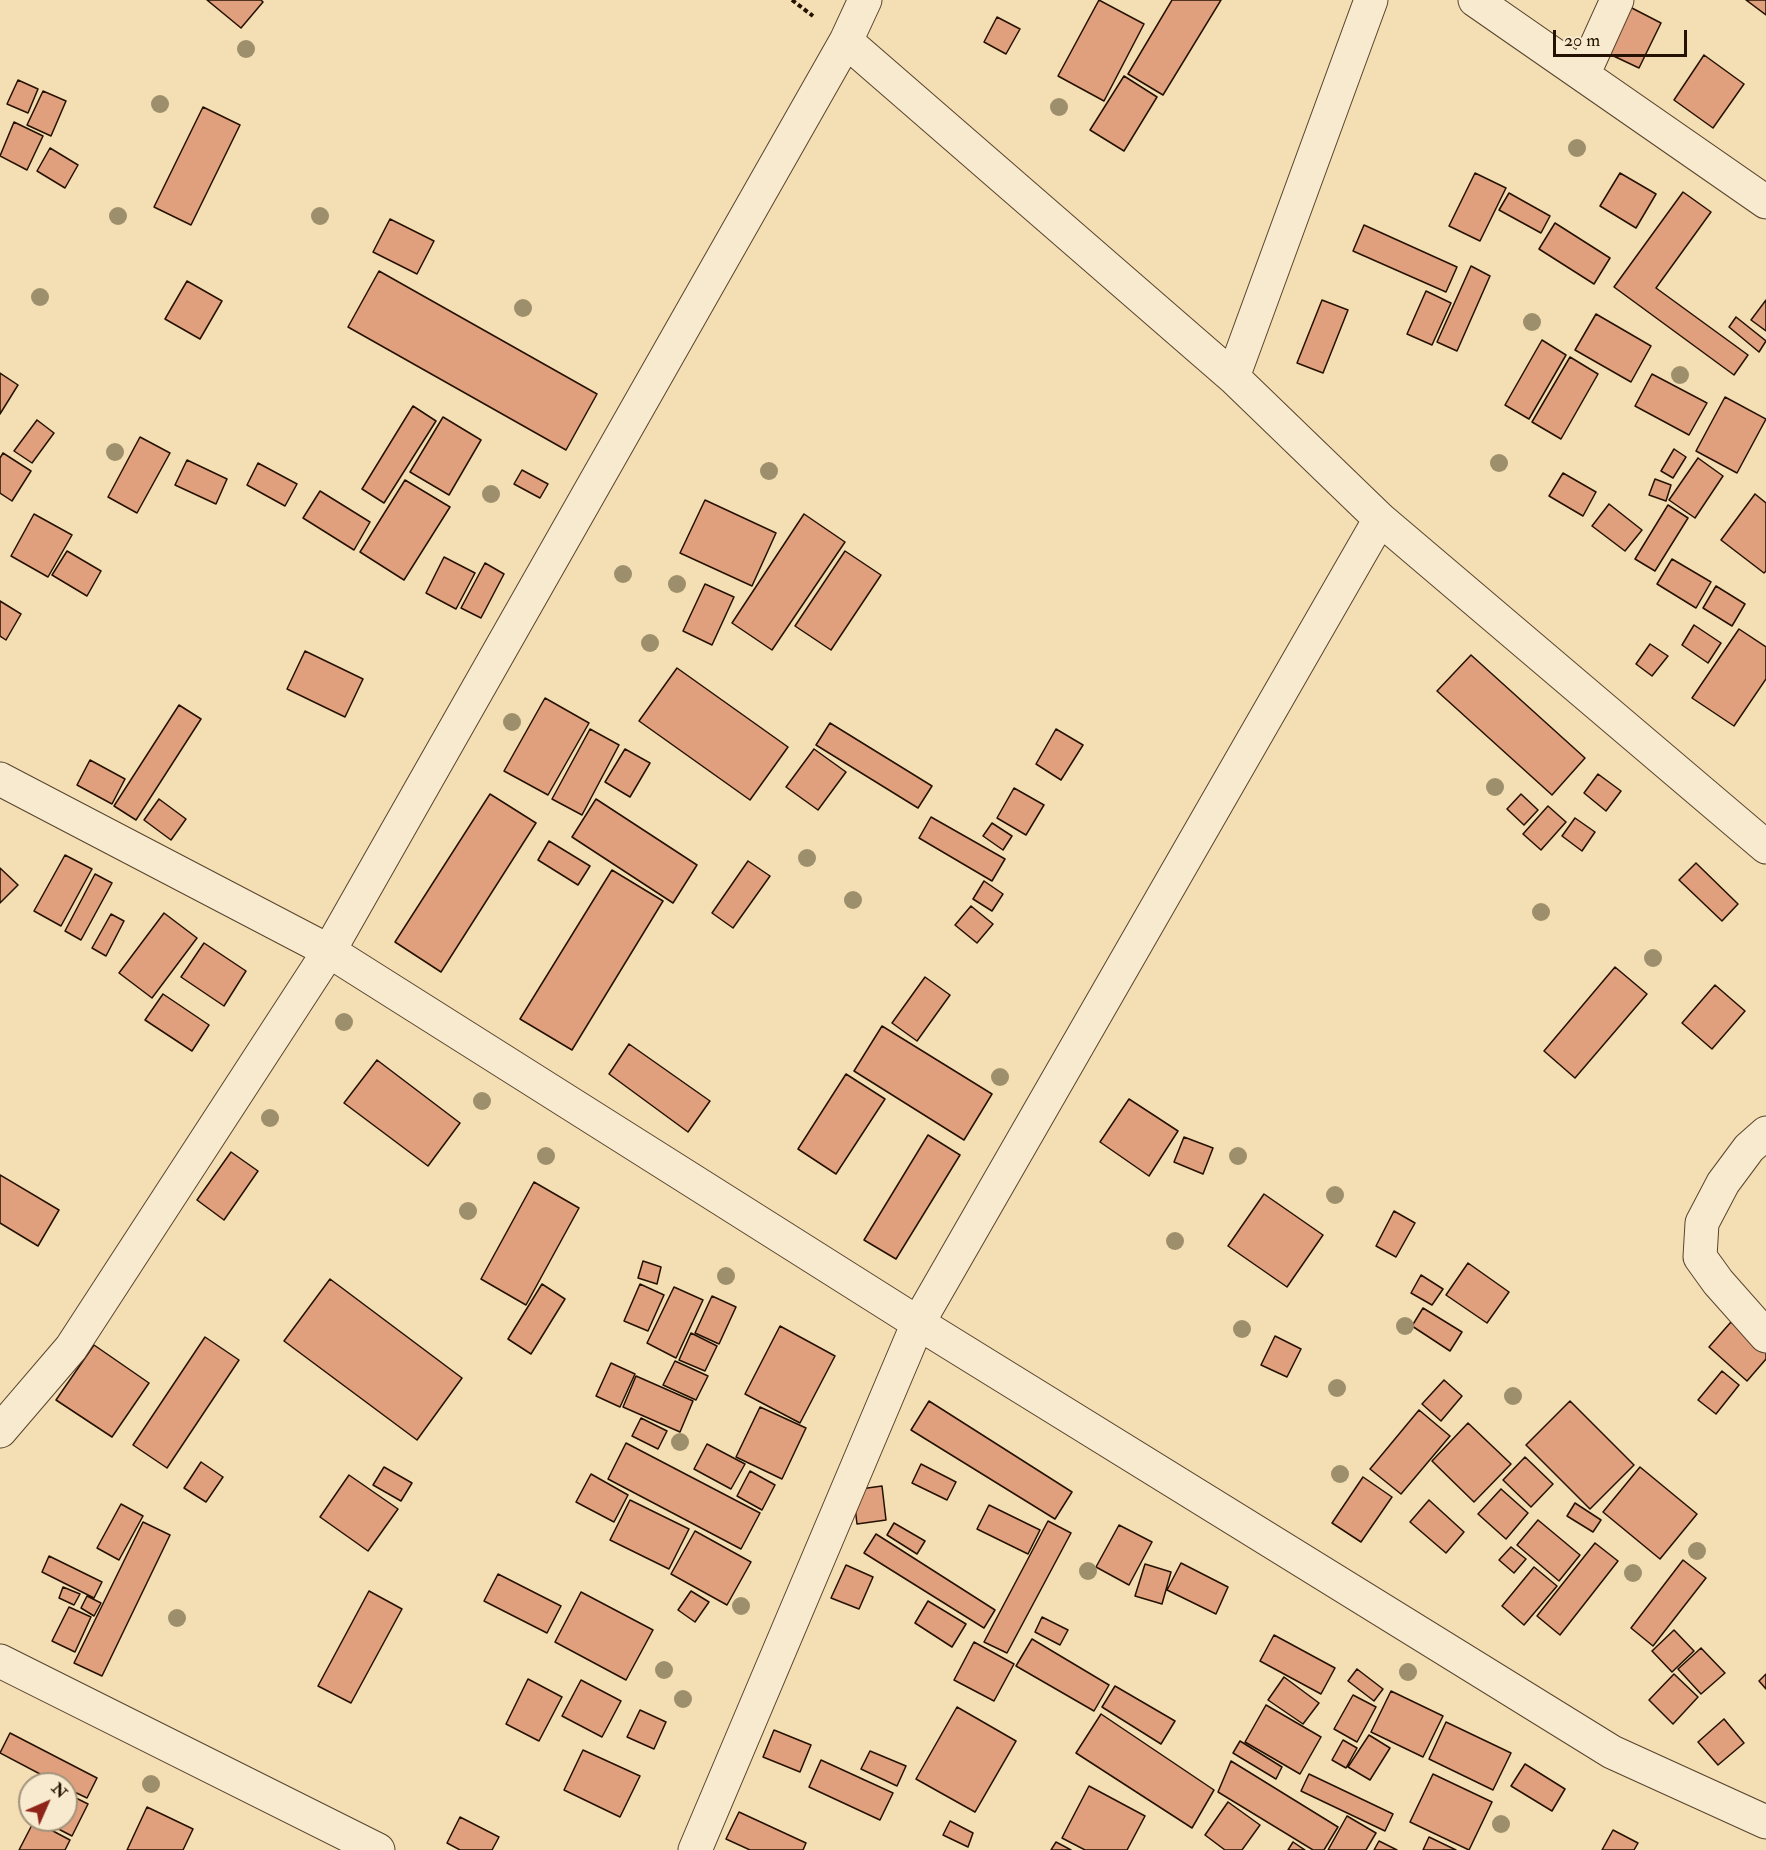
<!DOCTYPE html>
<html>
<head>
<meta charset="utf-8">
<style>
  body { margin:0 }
  #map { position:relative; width:1766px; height:1850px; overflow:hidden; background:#f4deb3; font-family:"IM FELL Double Pica",serif }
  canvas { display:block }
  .north { position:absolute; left:18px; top:1772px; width:60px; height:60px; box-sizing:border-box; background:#f8eace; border:2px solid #a3937c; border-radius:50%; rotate:45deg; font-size:16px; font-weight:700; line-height:24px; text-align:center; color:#241100 }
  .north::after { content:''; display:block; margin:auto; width:21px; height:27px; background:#8f2418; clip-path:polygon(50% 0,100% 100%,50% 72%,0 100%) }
  .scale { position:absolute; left:1553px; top:30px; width:134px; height:27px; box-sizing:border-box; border:3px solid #241100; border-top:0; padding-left:8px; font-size:18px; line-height:21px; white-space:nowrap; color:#241100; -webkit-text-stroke:4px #f8eace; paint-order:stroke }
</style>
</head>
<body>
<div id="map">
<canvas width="1766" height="1850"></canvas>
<div class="north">N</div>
<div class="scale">20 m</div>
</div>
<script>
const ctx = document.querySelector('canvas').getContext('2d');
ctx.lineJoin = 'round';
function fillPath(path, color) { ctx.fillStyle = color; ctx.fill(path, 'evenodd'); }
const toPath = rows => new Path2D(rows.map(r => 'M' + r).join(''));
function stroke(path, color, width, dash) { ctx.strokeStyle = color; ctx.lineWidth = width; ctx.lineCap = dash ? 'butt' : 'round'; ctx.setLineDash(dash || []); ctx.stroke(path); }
const building = toPath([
  [207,0,261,0,263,2,241,28,207,0],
  [1099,0,1144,24,1104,101,1058,76,1099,0],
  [1172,0,1221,0,1163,95,1128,74,1172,0],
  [1746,0,1766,0,1766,15,1746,0],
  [1628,6,1661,23,1639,68,1605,52,1628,6],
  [997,17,1020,29,1006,54,984,42,997,17],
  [1704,55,1744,84,1713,128,1674,100,1704,55],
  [1124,76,1157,97,1124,151,1090,130,1124,76],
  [18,80,38,89,28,113,7,104,18,80],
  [43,91,66,101,51,136,27,125,43,91],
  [203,107,240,125,191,225,154,207,203,107],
  [14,122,43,136,27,170,0,156,14,122],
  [50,148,78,165,65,188,37,171,50,148],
  [1475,173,1506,188,1480,241,1449,226,1475,173],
  [1620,173,1656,194,1636,228,1600,206,1620,173],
  [1683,192,1711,212,1656,288,1748,355,1734,375,1614,287,1683,192],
  [1509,193,1550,216,1541,233,1499,210,1509,193],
  [390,219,434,241,417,274,373,252,390,219],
  [1555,223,1610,258,1594,284,1539,249,1555,223],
  [1364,225,1457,267,1446,292,1353,251,1364,225],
  [1471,266,1490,276,1457,351,1437,342,1471,266],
  [379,271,597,394,566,450,348,327,379,271],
  [187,281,222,301,200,339,165,319,187,281],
  [1426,291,1451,303,1432,345,1407,334,1426,291],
  [1322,300,1348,310,1323,373,1297,363,1322,300],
  [1766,300,1766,331,1751,320,1766,300],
  [1596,314,1651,346,1631,382,1575,350,1596,314],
  [1736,317,1766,341,1759,352,1729,327,1736,317],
  [1542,340,1566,355,1529,419,1505,405,1542,340],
  [1570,357,1598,374,1561,439,1532,422,1570,357],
  [0,373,18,385,0,414,0,373],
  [1652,374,1707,403,1689,435,1635,406,1652,374],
  [1725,397,1766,419,1737,473,1696,451,1725,397],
  [413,406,436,421,384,503,362,489,413,406],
  [443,417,481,440,449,495,410,472,443,417],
  [37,420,54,433,32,463,14,451,37,420],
  [140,437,170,453,137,513,108,497,140,437],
  [1674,449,1686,457,1673,478,1661,471,1674,449],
  [3,453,31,471,12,501,0,493,0,458,3,453],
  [1698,458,1723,476,1695,518,1669,500,1698,458],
  [187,460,227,479,216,504,175,485,187,460],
  [258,463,297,484,285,506,247,485,258,463],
  [522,470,548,484,540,498,514,484,522,470],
  [1563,473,1596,492,1583,516,1549,496,1563,473],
  [1655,479,1671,485,1666,501,1649,495,1655,479],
  [405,480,450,507,404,580,360,552,405,480],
  [320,491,370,522,354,550,303,518,320,491],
  [1755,494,1766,503,1766,571,1764,573,1721,540,1755,494],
  [705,500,776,533,752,586,680,553,705,500],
  [1609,504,1642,530,1625,551,1592,526,1609,504],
  [1668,505,1688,518,1655,571,1635,559,1668,505],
  [34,514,72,535,48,577,11,556,34,514],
  [804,514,845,542,772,650,732,623,804,514],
  [67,551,101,571,87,596,52,575,67,551],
  [845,551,881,575,831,650,795,626,845,551],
  [444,557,475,573,456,609,426,593,444,557],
  [1672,559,1711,582,1696,608,1657,584,1672,559],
  [485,563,504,574,481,618,461,608,485,563],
  [705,584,734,597,712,645,683,631,705,584],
  [1716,586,1745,604,1732,626,1703,608,1716,586],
  [0,601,21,614,6,640,0,636,0,601],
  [1694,625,1721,643,1708,663,1682,645,1694,625],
  [1739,629,1766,647,1766,679,1734,726,1692,698,1739,629],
  [1650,644,1668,656,1652,676,1636,664,1650,644],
  [305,651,363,679,345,717,287,689,305,651],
  [1471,655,1585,758,1552,795,1437,691,1471,655],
  [677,668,788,747,750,800,639,721,677,668],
  [545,698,589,723,548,795,504,771,545,698],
  [179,705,201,719,136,820,114,806,179,705],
  [830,723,932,786,918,808,816,745,830,723],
  [590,729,619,745,582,815,552,799,590,729],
  [1056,729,1083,745,1061,780,1036,764,1056,729],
  [625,749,650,763,630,797,605,782,625,749],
  [814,749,846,772,818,810,786,787,814,749],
  [90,760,125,779,112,804,77,785,90,760],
  [1598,774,1621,791,1606,811,1584,793,1598,774],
  [1014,788,1044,805,1026,835,997,818,1014,788],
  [490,794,536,823,441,972,395,942,490,794],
  [1521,794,1538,810,1524,825,1507,809,1521,794],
  [159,799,186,819,171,840,144,820,159,799],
  [596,799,697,865,673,903,572,837,596,799],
  [1548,806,1566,822,1541,850,1523,834,1548,806],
  [931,817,1005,859,992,881,919,838,931,817],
  [1575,818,1595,832,1582,851,1562,836,1575,818],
  [992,823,1012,836,1003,850,983,836,992,823],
  [549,841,590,866,578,885,538,860,549,841],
  [65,855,92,869,61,926,34,911,65,855],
  [748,861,770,876,733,928,712,913,748,861],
  [1696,863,1738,904,1722,921,1679,880,1696,863],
  [0,868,18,885,0,903,0,868],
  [612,870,663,901,572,1050,520,1019,612,870],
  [95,874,112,883,81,940,65,931,95,874],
  [984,881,1003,894,992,911,973,899,984,881],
  [971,906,993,924,977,943,955,925,971,906],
  [164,913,197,938,152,998,119,973,164,913],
  [111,914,124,921,106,956,92,948,111,914],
  [204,943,246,971,224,1006,181,977,204,943],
  [1615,967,1647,994,1575,1078,1544,1051,1615,967],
  [925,977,950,995,917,1041,892,1023,925,977],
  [1715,985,1745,1011,1712,1049,1682,1023,1715,985],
  [163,994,209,1025,192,1051,145,1020,163,994],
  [882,1026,992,1094,964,1140,854,1071,882,1026],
  [629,1044,710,1101,688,1132,609,1074,629,1044],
  [377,1060,460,1123,428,1166,344,1103,377,1060],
  [846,1074,885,1099,836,1174,798,1149,846,1074],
  [1129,1099,1178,1131,1149,1176,1100,1142,1129,1099],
  [928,1135,960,1155,896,1259,864,1240,928,1135],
  [1184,1137,1213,1148,1203,1174,1174,1162,1184,1137],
  [231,1152,258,1171,224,1220,197,1200,231,1152],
  [0,1175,59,1210,38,1246,0,1223,0,1175],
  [534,1182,579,1208,526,1305,481,1279,534,1182],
  [1264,1194,1323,1235,1287,1287,1228,1246,1264,1194],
  [1394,1211,1415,1223,1396,1257,1376,1246,1394,1211],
  [643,1261,661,1267,657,1284,638,1278,643,1261],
  [1468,1263,1509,1292,1487,1323,1446,1295,1468,1263],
  [1421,1275,1443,1289,1432,1305,1411,1293,1421,1275],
  [330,1279,462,1378,417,1440,284,1341,330,1279],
  [542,1284,565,1299,531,1354,508,1339,542,1284],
  [640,1284,664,1295,648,1331,624,1321,640,1284],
  [674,1287,703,1300,676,1358,647,1343,674,1287],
  [712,1296,736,1307,719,1344,695,1333,712,1296],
  [1423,1308,1462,1332,1450,1351,1412,1326,1423,1308],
  [1731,1322,1766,1353,1766,1359,1747,1381,1709,1347,1731,1322],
  [780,1326,835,1356,800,1423,745,1394,780,1326],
  [691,1333,717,1346,705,1371,679,1360,691,1333],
  [1275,1336,1301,1349,1287,1377,1261,1365,1275,1336],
  [205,1337,239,1360,167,1468,133,1445,205,1337],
  [94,1345,149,1383,112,1437,56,1400,94,1345],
  [675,1361,708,1376,696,1400,663,1385,675,1361],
  [611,1363,635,1374,620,1407,596,1396,611,1363],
  [1722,1371,1739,1385,1716,1414,1698,1400,1722,1371],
  [636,1376,693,1401,680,1432,623,1407,636,1376],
  [1444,1380,1462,1396,1441,1421,1422,1404,1444,1380],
  [929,1401,1072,1492,1055,1519,911,1430,929,1401],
  [1570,1401,1634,1465,1590,1509,1526,1445,1570,1401],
  [760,1407,806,1428,782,1479,736,1457,760,1407],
  [1419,1410,1450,1436,1401,1494,1370,1469,1419,1410],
  [641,1418,667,1431,658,1449,632,1436,641,1418],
  [1468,1423,1511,1464,1474,1502,1432,1461,1468,1423],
  [626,1443,760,1513,741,1549,608,1479,626,1443],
  [707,1444,745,1464,731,1489,694,1469,707,1444],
  [1525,1457,1553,1484,1531,1507,1503,1480,1525,1457],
  [201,1462,223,1477,206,1502,184,1488,201,1462],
  [921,1464,956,1482,947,1500,912,1483,921,1464],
  [384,1467,412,1483,401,1501,373,1485,384,1467],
  [1640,1467,1697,1514,1660,1559,1603,1512,1640,1467],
  [750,1471,775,1485,762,1510,737,1496,750,1471],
  [591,1474,628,1495,614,1522,576,1502,591,1474],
  [349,1475,398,1509,368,1551,320,1517,349,1475],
  [1363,1477,1392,1497,1361,1542,1332,1523,1363,1477],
  [882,1486,886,1520,857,1524,853,1490,882,1486],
  [1501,1489,1528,1513,1506,1539,1478,1514,1501,1489],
  [630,1500,689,1529,669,1569,610,1540,630,1500],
  [1429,1500,1464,1532,1446,1553,1410,1522,1429,1500],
  [1575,1503,1601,1520,1593,1532,1567,1516,1575,1503],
  [121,1504,143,1516,119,1560,97,1548,121,1504],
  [989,1505,1040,1530,1028,1554,977,1529,989,1505],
  [1538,1520,1580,1555,1559,1581,1517,1545,1538,1520],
  [1048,1521,1071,1533,1007,1653,984,1642,1048,1521],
  [143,1522,170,1535,102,1676,74,1663,143,1522],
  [894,1523,925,1541,917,1554,887,1535,894,1523],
  [1119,1525,1152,1542,1129,1585,1096,1567,1119,1525],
  [695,1531,751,1562,727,1605,671,1574,695,1531],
  [876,1534,995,1610,984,1628,864,1553,876,1534],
  [1595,1543,1618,1561,1560,1635,1537,1616,1595,1543],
  [1511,1547,1526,1559,1514,1573,1499,1560,1511,1547],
  [49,1556,102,1582,94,1598,42,1572,49,1556],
  [1683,1560,1706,1578,1653,1646,1631,1628,1683,1560],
  [1181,1563,1228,1587,1216,1614,1167,1590,1181,1563],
  [1145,1564,1171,1572,1162,1604,1135,1596,1145,1564],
  [846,1565,873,1577,859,1609,831,1598,846,1565],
  [1534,1567,1557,1586,1524,1625,1502,1606,1534,1567],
  [498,1574,561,1606,547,1633,484,1601,498,1574],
  [63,1587,80,1594,74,1605,59,1598,63,1587],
  [369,1591,402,1609,351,1703,318,1686,369,1591],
  [691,1591,709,1602,695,1622,678,1610,691,1591],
  [581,1592,653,1630,626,1680,555,1642,581,1592],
  [87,1596,101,1603,94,1616,81,1608,87,1596],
  [928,1601,966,1624,952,1647,915,1623,928,1601],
  [69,1607,91,1617,75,1652,52,1641,69,1607],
  [1042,1617,1068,1630,1060,1645,1035,1632,1042,1617],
  [1674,1630,1694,1651,1672,1672,1652,1651,1674,1630],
  [1274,1635,1335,1668,1321,1694,1260,1661,1274,1635],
  [1032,1639,1109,1685,1094,1711,1016,1666,1032,1639],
  [974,1642,1014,1664,994,1701,954,1680,974,1642],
  [1701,1648,1725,1673,1701,1694,1678,1669,1701,1648],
  [1357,1669,1383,1689,1374,1701,1348,1681,1357,1669],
  [1674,1674,1698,1697,1673,1724,1649,1700,1674,1674],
  [1766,1674,1766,1689,1759,1681,1766,1674],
  [1284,1677,1319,1703,1303,1724,1268,1700,1284,1677],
  [528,1679,562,1697,539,1741,506,1724,528,1679],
  [581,1680,621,1701,602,1737,562,1716,581,1680],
  [1115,1686,1175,1721,1161,1744,1102,1707,1115,1686],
  [1391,1691,1443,1716,1423,1757,1371,1732,1391,1691],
  [1353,1695,1376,1707,1357,1742,1334,1729,1353,1695],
  [1266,1705,1321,1737,1300,1774,1245,1742,1266,1705],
  [957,1707,1016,1741,975,1812,916,1779,957,1707],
  [640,1710,666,1722,654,1749,627,1737,640,1710],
  [1101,1714,1214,1790,1192,1828,1076,1753,1101,1714],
  [1724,1719,1744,1743,1718,1765,1698,1742,1724,1719],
  [1446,1722,1511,1753,1493,1790,1429,1759,1446,1722],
  [774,1730,811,1745,800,1772,763,1757,774,1730],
  [10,1733,97,1778,87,1798,66,1788,66,1784,59,1784,0,1753,10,1733],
  [1369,1735,1390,1748,1370,1780,1348,1767,1369,1735],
  [1343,1740,1357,1748,1346,1768,1332,1760,1343,1740],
  [1240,1741,1282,1767,1276,1779,1233,1753,1240,1741],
  [583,1750,640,1776,620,1817,564,1790,583,1750],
  [870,1751,906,1766,897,1786,861,1769,870,1751],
  [821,1760,893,1793,880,1820,809,1787,821,1760],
  [1231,1761,1338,1827,1324,1850,1313,1850,1218,1792,1231,1761],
  [1525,1764,1565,1789,1552,1811,1511,1786,1525,1764],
  [1309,1774,1393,1814,1385,1831,1301,1791,1309,1774],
  [1433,1774,1492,1802,1469,1850,1410,1822,1433,1774],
  [1089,1786,1145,1816,1127,1850,1085,1850,1062,1838,1089,1786],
  [66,1793,88,1804,72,1836,41,1820,66,1820,66,1793],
  [1228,1802,1260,1825,1242,1850,1225,1850,1205,1835,1228,1802],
  [147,1807,193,1829,183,1850,127,1850,147,1807],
  [739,1812,806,1843,803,1850,750,1850,726,1839,739,1812],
  [1347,1816,1376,1833,1366,1850,1328,1850,1347,1816],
  [460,1817,499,1837,492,1850,460,1850,447,1843,460,1817],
  [34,1821,70,1840,65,1850,19,1850,34,1821],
  [950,1821,973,1833,968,1847,943,1835,950,1821],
  [1613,1830,1638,1843,1634,1850,1602,1850,1613,1830],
  [1429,1837,1456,1850,1423,1850,1429,1837],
  [1379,1841,1397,1850,1374,1850,1379,1841],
  [1056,1842,1071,1850,1051,1850,1056,1842],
  [1293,1842,1305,1850,1288,1850,1293,1842]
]);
fillPath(building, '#e0a07d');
stroke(building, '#241100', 1.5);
const minor = toPath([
  [1475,0,1766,202],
  [846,41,1233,377,1380,519,1766,847],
  [1583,75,1617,0],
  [1233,377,1371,0],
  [0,779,329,951,918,1323,1612,1752,1766,1822],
  [1766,1133,1749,1148,1723,1183,1702,1223,1700,1257,1718,1282,1766,1336],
  [0,1431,71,1348,329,951,846,41,865,0],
  [0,1661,378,1850],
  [695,1850,918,1323,1380,519]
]);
stroke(minor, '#58442d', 35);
stroke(toPath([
  [792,0,813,16]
]), '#241100', 4, [4.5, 3]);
stroke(minor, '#f8eace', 33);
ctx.fillStyle = '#9e8f6c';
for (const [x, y] of [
  [246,49],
  [160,104],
  [1059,107],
  [1577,148],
  [118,216],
  [320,216],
  [40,297],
  [523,308],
  [1532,322],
  [1680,375],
  [115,452],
  [1499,463],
  [769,471],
  [491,494],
  [623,574],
  [677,584],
  [650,643],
  [512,722],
  [1495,787],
  [807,858],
  [853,900],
  [1541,912],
  [1653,958],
  [344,1022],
  [1000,1077],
  [482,1101],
  [270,1118],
  [546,1156],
  [1238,1156],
  [1335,1195],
  [468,1211],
  [1175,1241],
  [726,1276],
  [1405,1326],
  [1242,1329],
  [1337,1388],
  [1513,1396],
  [680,1442],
  [1340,1474],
  [1697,1551],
  [1088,1571],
  [1633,1573],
  [741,1606],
  [177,1618],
  [664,1670],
  [1408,1672],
  [683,1699],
  [151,1784],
  [1501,1824]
]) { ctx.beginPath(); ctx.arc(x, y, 9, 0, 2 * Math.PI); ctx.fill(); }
</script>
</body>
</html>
